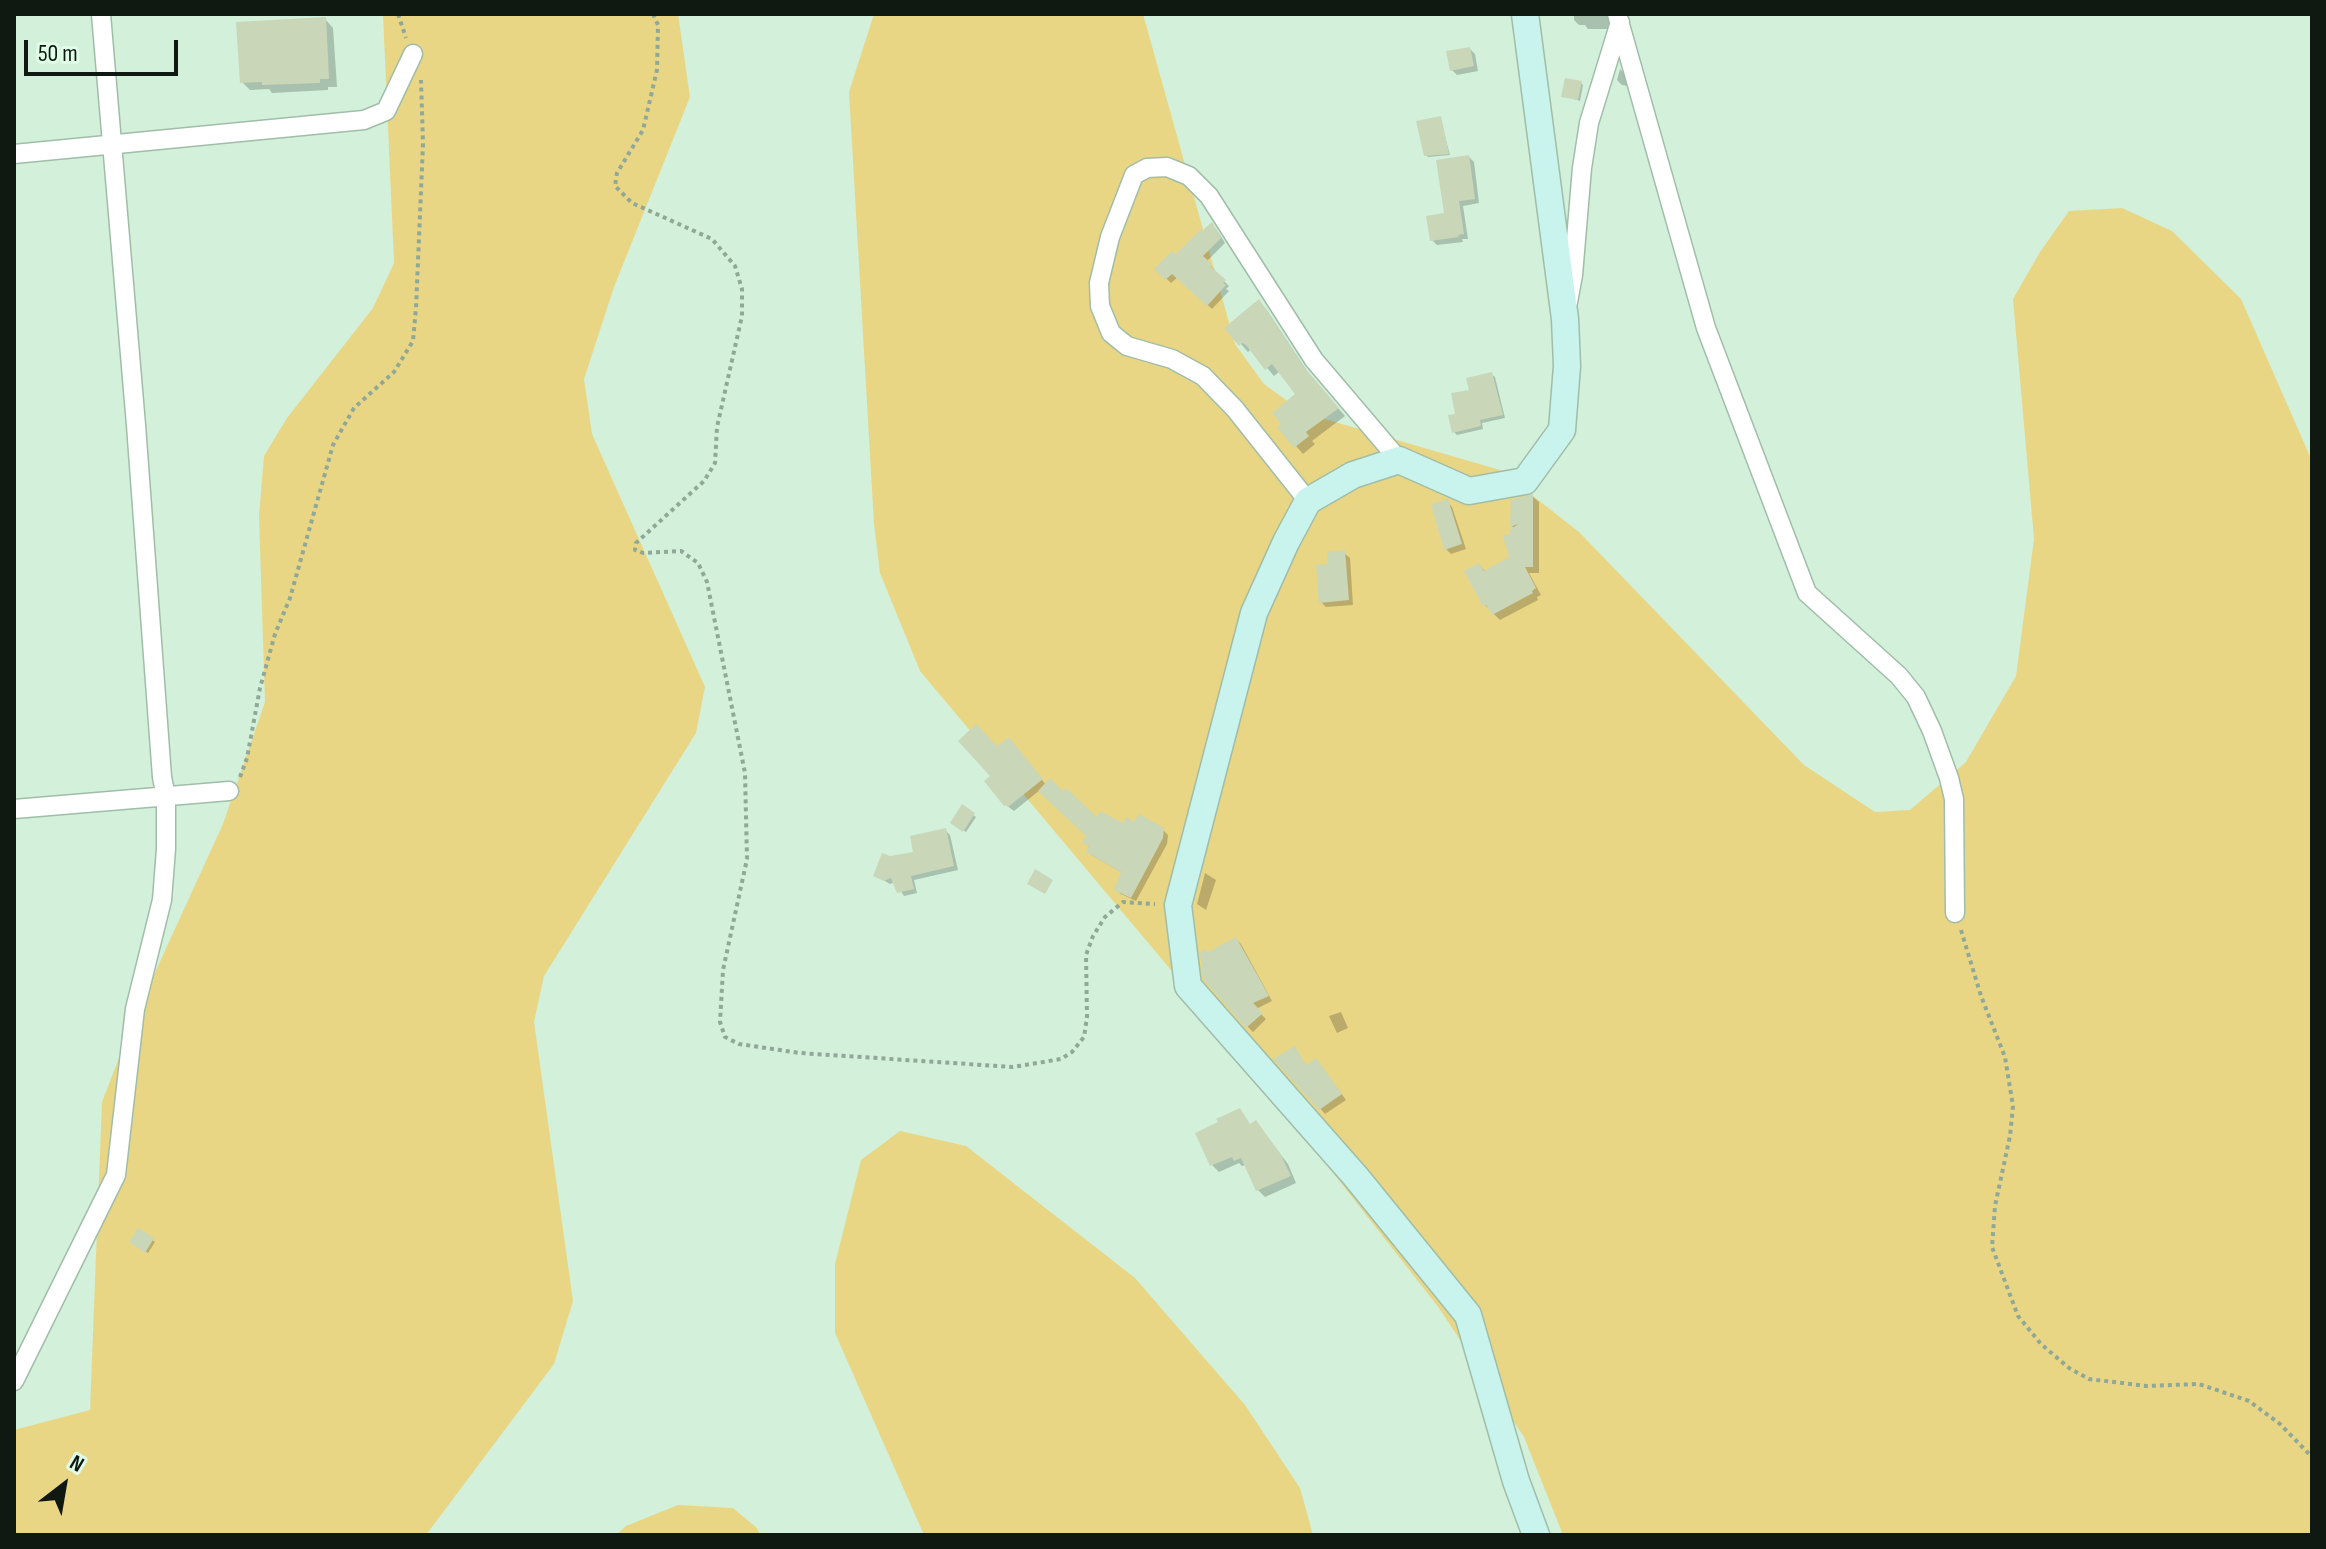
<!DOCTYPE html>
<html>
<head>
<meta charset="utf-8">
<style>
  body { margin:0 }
  #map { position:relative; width:2326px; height:1549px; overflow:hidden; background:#d2f0da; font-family:"Sofia Sans Condensed",sans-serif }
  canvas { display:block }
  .frame { position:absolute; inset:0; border:16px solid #0f1912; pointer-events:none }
  .north { position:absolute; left:24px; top:1445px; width:80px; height:80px; -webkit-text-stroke:6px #dffde7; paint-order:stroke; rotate:31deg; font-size:22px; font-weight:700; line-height:32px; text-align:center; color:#0f1912 }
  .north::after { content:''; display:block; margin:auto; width:28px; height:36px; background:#0f1912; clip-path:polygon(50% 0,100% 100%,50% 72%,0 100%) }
  .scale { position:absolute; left:24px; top:40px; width:154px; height:36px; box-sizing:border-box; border:4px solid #0f1912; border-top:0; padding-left:10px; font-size:24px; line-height:28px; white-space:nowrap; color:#0f1912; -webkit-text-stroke:6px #dffde7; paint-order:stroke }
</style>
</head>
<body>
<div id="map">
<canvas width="2326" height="1549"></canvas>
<div class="frame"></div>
<div class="north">N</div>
<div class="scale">50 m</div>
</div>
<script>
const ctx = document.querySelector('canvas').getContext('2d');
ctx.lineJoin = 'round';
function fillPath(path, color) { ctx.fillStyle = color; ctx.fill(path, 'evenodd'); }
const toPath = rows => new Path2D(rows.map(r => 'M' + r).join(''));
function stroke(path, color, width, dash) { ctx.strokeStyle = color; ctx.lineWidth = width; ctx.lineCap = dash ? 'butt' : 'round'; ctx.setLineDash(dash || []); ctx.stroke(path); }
fillPath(toPath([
  [383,14,678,14,690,97,614,287,584,379,592,434,705,687,696,733,544,976,534,1022,573,1301,554,1364,426,1535,14,1535,14,1430,90,1410,102,1102,136,1014,223,824,265,702,259,516,264,456,287,418,373,308,394,263],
  [874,14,1143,14,1235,344,1264,384,1304,413,1500,470,1579,532,1804,765,1875,812,1910,810,1966,762,2016,676,2034,539,2013,299,2040,252,2069,211,2122,208,2172,231,2241,299,2312,461,2312,1535,1563,1535,1524,1437,1439,1308,1218,1026,920,671,880,573,874,524,849,92],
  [900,1131,966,1146,1135,1278,1245,1405,1300,1488,1313,1535,924,1535,835,1333,835,1264,861,1160],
  [678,1505,733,1508,757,1528,760,1535,616,1535,626,1526]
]), '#e9d685');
fillPath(toPath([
  [1574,14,1611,14,1611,29,1588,29,1585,25,1579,25,1574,20],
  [325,19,333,28,337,87,328,87,328,90,272,93,269,89,250,90,242,82],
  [1470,49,1475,54,1478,71,1457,75,1452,70],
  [1620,69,1624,73,1628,86,1622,85,1617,80],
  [1581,83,1583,85,1580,101,1563,96],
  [1440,118,1450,155,1428,157,1426,155],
  [1469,157,1474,162,1479,203,1463,206,1468,239,1462,239,1463,242,1437,245,1432,240,1446,215],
  [1216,229,1225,243,1206,262,1215,270,1214,272,1229,286,1226,289,1229,291,1212,309,1178,277,1171,283,1157,269],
  [1259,302,1266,309,1311,377,1345,416,1312,441,1315,444,1303,454,1296,446,1298,394,1280,371,1274,376,1251,349,1248,352,1227,328],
  [1491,374,1495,377,1505,418,1482,423,1483,429,1457,435,1454,432,1472,391],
  [1532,496,1539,502,1539,573,1529,573,1541,595,1537,597,1538,600,1500,620,1485,605,1479,565,1486,572,1512,558,1512,536,1515,529,1512,526],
  [1447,501,1452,507,1466,549,1451,554,1446,549],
  [1344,553,1350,558,1353,605,1326,607,1321,602,1331,566],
  [1014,744,1046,785,1098,820,1124,826,1163,830,1168,835,1167,844,1136,901,1121,894,1116,889,1123,873,1093,856,1088,852,1090,848,1085,842,1088,836,1040,790,1014,811,1006,805,993,776,997,748],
  [962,807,976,817,966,832,954,824],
  [946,831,950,835,958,870,914,880,917,893,904,896,895,882,890,884,875,875,890,858,915,854],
  [1205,873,1216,880,1206,910,1197,904],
  [1236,939,1241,944,1272,1001,1256,1009,1266,1019,1253,1032,1248,1027,1208,954],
  [1341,1012,1348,1028,1337,1033,1329,1016],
  [1299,1054,1307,1067,1321,1066,1346,1100,1325,1114,1277,1059],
  [1239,1111,1251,1126,1262,1130,1288,1164,1296,1183,1265,1197,1258,1190,1246,1165,1242,1166,1239,1163,1219,1172,1212,1165,1197,1134],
  [139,1231,155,1242,148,1253,134,1244]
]), '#0003');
fillPath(toPath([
  [326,17,329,79,320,79,320,83,262,85,262,82,240,83,236,22],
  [1470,47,1474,66,1450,71,1446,51],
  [1565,78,1582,81,1578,100,1561,97],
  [1441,116,1449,154,1424,156,1416,121],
  [1469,155,1475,199,1459,201,1464,234,1458,235,1459,237,1430,241,1426,216,1444,213,1436,160],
  [1212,222,1221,238,1203,256,1212,264,1210,266,1226,280,1223,283,1226,285,1207,306,1172,274,1165,280,1154,269,1172,251,1176,254,1201,229,1202,231],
  [1259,299,1304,367,1339,408,1306,432,1309,436,1294,448,1277,427,1281,424,1272,413,1295,394,1272,364,1265,370,1246,345,1242,343,1239,346,1224,328],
  [1492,372,1503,415,1480,420,1481,426,1452,433,1448,415,1455,414,1451,393,1469,390,1466,378],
  [1533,494,1533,567,1525,567,1536,588,1532,591,1533,593,1492,615,1486,605,1483,606,1464,571,1479,563,1484,571,1509,557,1503,536,1510,534,1510,530,1518,524,1510,527,1511,500],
  [1448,499,1462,544,1444,550,1431,504],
  [1345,550,1349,600,1319,603,1316,565,1328,564,1327,552],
  [976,724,997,746,1009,737,1043,779,1008,807,1006,805,1004,806,984,781,990,776,958,741],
  [1050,778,1063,791,1066,788,1097,817,1100,811,1123,823,1126,817,1134,822,1139,814,1164,828,1163,838,1131,898,1114,890,1121,872,1086,852,1089,846,1082,843,1086,836,1038,791],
  [962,804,975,813,963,832,950,823],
  [946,828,954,866,911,876,914,889,897,893,891,878,884,881,873,876,882,853,890,856,913,852,910,836],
  [1035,869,1053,880,1045,894,1027,884],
  [1236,937,1269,996,1253,1003,1263,1013,1246,1028,1203,979,1200,953,1205,949,1208,952],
  [1295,1046,1306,1065,1316,1058,1342,1094,1319,1110,1273,1059],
  [1240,1108,1250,1124,1256,1120,1281,1155,1291,1176,1256,1191,1241,1158,1234,1161,1232,1157,1210,1166,1195,1133,1218,1122,1216,1119],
  [138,1228,154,1238,145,1253,129,1242]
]), '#cad6b8');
const street = toPath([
  [1617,14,1706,328,1807,593,1899,676,1916,697,1932,731,1949,778,1954,799,1955,913],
  [14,154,364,120,386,111,413,54],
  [1568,302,1573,275,1582,168,1589,123,1620,22],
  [1308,501,1235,409,1203,376,1172,359,1127,346,1111,333,1100,306,1099,283,1110,237,1134,175,1147,168,1167,167,1189,176,1209,196,1314,360,1399,460],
  [14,809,229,791],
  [14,1381,116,1175,135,1009,162,900,166,849,166,797,162,777,136,425,101,14]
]);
const secondary = toPath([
  [1525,14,1565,319,1567,366,1562,430,1525,481,1469,491,1399,460,1353,475,1308,501,1286,542,1254,613,1178,905,1188,986,1356,1177,1468,1315,1516,1481,1536,1535]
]);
stroke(street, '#a0bda8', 21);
stroke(secondary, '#a0bda8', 29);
stroke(toPath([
  [398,14,406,38],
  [653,14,658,25,657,70,643,130,617,173,615,186,632,203,712,239,735,266,742,289,742,316,717,427,715,463,704,481,636,543,635,550,643,553,681,551,698,563,707,582,745,773,747,859,723,970,720,1022,725,1037,739,1044,800,1053,1013,1067,1061,1059,1072,1052,1084,1037,1087,1017,1086,955,1093,936,1105,917,1123,902,1155,904],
  [240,777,247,758,260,688,275,634,290,598,333,445,354,408,394,372,413,341,416,308,423,144,421,80],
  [1961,930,1981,996,2005,1057,2013,1106,2010,1136,1995,1206,1992,1247,2018,1316,2041,1344,2069,1368,2089,1379,2146,1386,2199,1384,2249,1401,2280,1424,2312,1457]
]), '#90a897', 4, [4, 4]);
stroke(street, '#fff', 18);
stroke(secondary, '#c9f3ed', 26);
</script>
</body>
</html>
